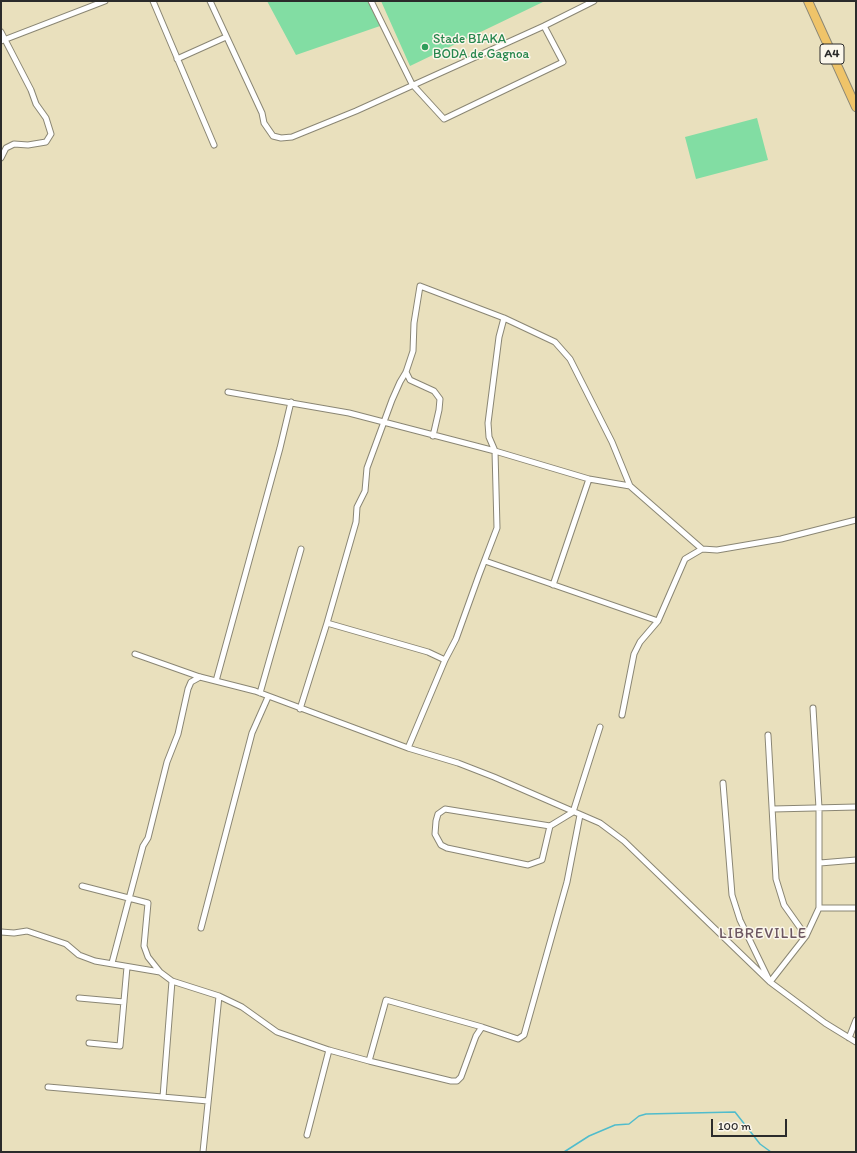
<!DOCTYPE html>
<html>
<head>
<meta charset="utf-8">
<style>
  body { margin:0 }
  #map { position:relative; width:857px; height:1153px; overflow:hidden; background:#e9e0bd; font-family:Itim,sans-serif }
  canvas { display:block }
  .frame { position:absolute; inset:0; border:2px solid #2b2b2b; pointer-events:none }
  .scale { position:absolute; left:711px; top:1119px; width:76px; height:18px; box-sizing:border-box; border:2px solid #2b2b2b; border-top:0; padding-left:5px; font-size:12px; line-height:14px; white-space:nowrap; color:#2b2b2b; -webkit-text-stroke:3px #fbf7ec; paint-order:stroke }
</style>
</head>
<body>
<div id="map">
<canvas width="857" height="1153"></canvas>
<div class="frame"></div>
<div class="scale">100 m</div>
</div>
<script>
const ctx = document.querySelector('canvas').getContext('2d');
ctx.lineJoin = 'round';
function fillPath(path, color) { ctx.fillStyle = color; ctx.fill(path, 'evenodd'); }
const toPath = rows => new Path2D(rows.map(r => 'M' + r).join(''));
function stroke(path, color, width, dash) { ctx.strokeStyle = color; ctx.lineWidth = width; ctx.lineCap = dash ? 'butt' : 'round'; ctx.setLineDash(dash || []); ctx.stroke(path); }
function label(font, color, halo, rows, align = 'center') {
  ctx.font = font + ' Itim,sans-serif'; ctx.lineWidth = 3; ctx.setLineDash([]); ctx.textBaseline = 'middle'; ctx.strokeStyle = halo; ctx.fillStyle = color; for (const [text, x, y, turn = 0] of rows) {
    ctx.save(); ctx.translate(x, y); ctx.rotate((+turn || 0) * Math.PI / 180); ctx.textAlign = isNaN(turn) ? turn : align; if (halo) ctx.strokeText(text, 0, 0); ctx.fillText(text, 0, 0); ctx.restore();
  }
}
fillPath(toPath([
  [267,1,368,1,380,26,296,55],
  [381,1,545,1,410,66],
  [757,118,768,160,696,179,685,137]
]), '#82dda3');
stroke(toPath([
  [564,1152,589,1136,615,1125,629,1124,639,1116,646,1114,735,1112,760,1144,771,1152]
]), '#50bccc', 1.5);
const street = toPath([
  [153,1,214,145],
  [210,1,262,113,264,123,273,136,281,138,292,137,356,111,544,26,594,1],
  [371,1,412,84,444,119,563,62,544,26],
  [1,32,31,90,36,104,46,118,51,134,46,142,28,145,14,144,6,148,1,158],
  [1,41,105,1],
  [177,59,226,37],
  [406,372,410,380,434,391,440,399,439,410,433,436],
  [228,392,349,413,495,451,589,479,630,486,702,549,717,550,781,539,856,520],
  [485,561,658,621],
  [553,585,589,479],
  [327,623,428,652,445,660],
  [135,654,200,677,255,691,408,748,458,763,494,777,600,823,624,841,770,982,825,1023,856,1042],
  [216,681,280,448,291,402],
  [260,693,301,549],
  [300,709,327,623,356,522,357,507,365,491,367,468,392,400,400,382,406,372,413,351,414,323,420,286,504,318,555,342,570,359,612,442,630,486],
  [622,715,634,654,640,642,658,621,685,559,702,549],
  [768,735,776,879,784,905,806,936],
  [408,748,445,660,456,639,479,575,497,528,495,451,489,437,488,423,499,337,504,318],
  [723,783,732,895,740,920,770,982,806,936,819,908,819,808,813,708],
  [773,809,856,807],
  [550,826,542,860,528,865,447,848,441,845,435,834,436,821,438,814,445,809,550,826,573,812,600,727],
  [820,863,856,860],
  [82,886,148,903,144,946,148,957,160,972],
  [819,908,856,908],
  [201,928,252,733,268,697],
  [1,932,14,933,27,931,66,944,79,955,95,961,160,972,172,981,219,996,242,1007,277,1032,329,1050,369,1061,451,1081,457,1081,461,1077,476,1036,482,1027,518,1039,524,1035,567,882,580,815],
  [112,963,143,846,148,838,167,762,178,734,188,689,191,682,200,677],
  [79,998,124,1002],
  [849,1038,856,1020],
  [89,1043,120,1046,127,967],
  [369,1061,386,1000,482,1027],
  [48,1087,208,1101],
  [163,1097,172,981],
  [307,1135,329,1050],
  [203,1152,219,996]
]);
const primary = toPath([
  [808,1,856,107]
]);
stroke(street, '#8a8674', 7);
stroke(primary, '#8a8674', 10);
stroke(street, '#fff', 5);
stroke(primary, '#efc469', 8);
for (const [x, y, r, color] of [
  [425,47,4,"#2e9e5b"]
]) { const dot = new Path2D(); dot.arc(x, y, r, 0, 2 * Math.PI); ctx.fillStyle = color; ctx.fill(dot); stroke(dot, '#fbf7ec', 1.5); }
for (const [x, y, w] of [
  [832,54,24]
]) { const box = new Path2D(); box.roundRect(x - w / 2, y - 10, w, 20, 3); ctx.fillStyle = '#fbf7ec'; ctx.fill(box); stroke(box, '#2b2b2b', 1); }
label('bold 12px', '#2b2b2b', null, [
  ["A4",832,54]
]);
label('13px', '#27864d', '#fbf7ec', [
  ["Stade BIAKA",433,40],
  ["BODA de Gagnoa",433,55]
], 'left');
ctx.letterSpacing = '1px';
label('15px', '#6c5661', '#fbf7ec', [
  ["LIBREVILLE",763,934]
]);
ctx.letterSpacing = '0px';
</script>
</body>
</html>
